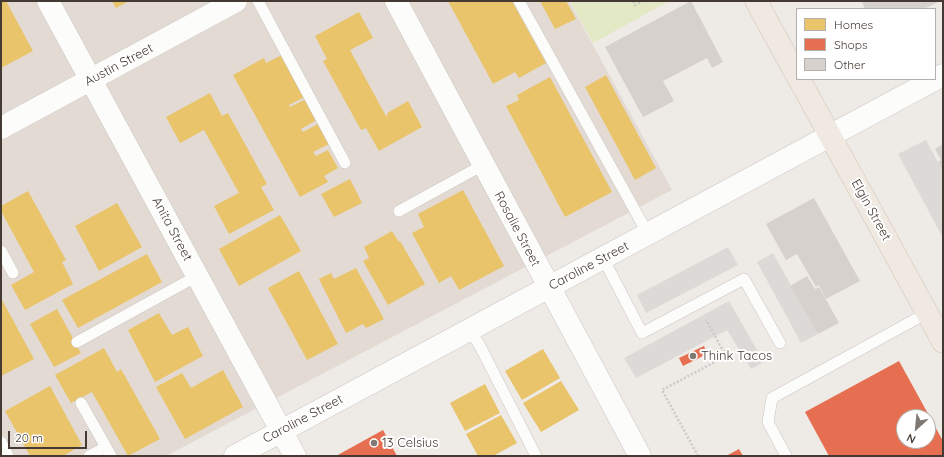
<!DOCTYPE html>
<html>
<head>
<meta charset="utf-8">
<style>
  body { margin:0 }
  #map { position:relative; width:944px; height:457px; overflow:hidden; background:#eeeae6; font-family:Quicksand,sans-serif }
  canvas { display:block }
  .frame { position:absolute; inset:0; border:2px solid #443a33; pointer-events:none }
  .legend { position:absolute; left:796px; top:8px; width:140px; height:72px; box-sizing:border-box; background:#fff; border:1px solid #b4b0ad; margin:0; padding:5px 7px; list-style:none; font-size:12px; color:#443a33 }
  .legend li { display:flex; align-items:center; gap:8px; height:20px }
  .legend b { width:20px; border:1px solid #b4b0ad }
  .north { position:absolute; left:896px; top:409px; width:40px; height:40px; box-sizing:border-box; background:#fff; border:1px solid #b4b0ad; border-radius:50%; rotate:207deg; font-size:11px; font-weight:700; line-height:16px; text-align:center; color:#443a33 }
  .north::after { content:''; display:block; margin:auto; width:14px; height:18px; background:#807872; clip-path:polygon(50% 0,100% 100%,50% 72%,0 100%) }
  .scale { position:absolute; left:8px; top:431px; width:79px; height:18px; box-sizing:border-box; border:2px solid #443a33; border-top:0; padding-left:5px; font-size:12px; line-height:14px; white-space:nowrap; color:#443a33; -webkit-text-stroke:3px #fff; paint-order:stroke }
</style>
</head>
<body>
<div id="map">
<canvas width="944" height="457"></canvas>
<div class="frame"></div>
<ul class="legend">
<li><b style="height:11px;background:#e9c46a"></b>Homes</li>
<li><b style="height:11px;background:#e76f51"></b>Shops</li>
<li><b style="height:11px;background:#d6d1cd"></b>Other</li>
</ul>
<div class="north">N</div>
<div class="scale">20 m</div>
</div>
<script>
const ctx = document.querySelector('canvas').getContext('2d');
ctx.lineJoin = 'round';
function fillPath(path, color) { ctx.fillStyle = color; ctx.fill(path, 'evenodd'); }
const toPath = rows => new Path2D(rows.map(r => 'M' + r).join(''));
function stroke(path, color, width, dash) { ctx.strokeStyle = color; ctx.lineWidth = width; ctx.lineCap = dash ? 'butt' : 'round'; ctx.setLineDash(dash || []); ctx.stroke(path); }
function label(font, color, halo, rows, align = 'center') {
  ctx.font = font + ' Quicksand,sans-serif'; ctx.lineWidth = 4; ctx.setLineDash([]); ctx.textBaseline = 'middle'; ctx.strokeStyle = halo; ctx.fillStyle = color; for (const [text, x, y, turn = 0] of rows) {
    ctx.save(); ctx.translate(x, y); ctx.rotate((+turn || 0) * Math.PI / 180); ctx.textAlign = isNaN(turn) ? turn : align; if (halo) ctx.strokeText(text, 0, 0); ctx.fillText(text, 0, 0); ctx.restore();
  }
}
fillPath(toPath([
  [1,1,569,1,672,190,166,456,1,456]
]), '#e3dbd3');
fillPath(toPath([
  [570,1,669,1,593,43]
]), '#e2e9c4');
fillPath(toPath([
  [926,140,943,172,943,238,898,154],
  [728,247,738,265,646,313,637,295],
  [773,253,818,334,801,343,757,262],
  [729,301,764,362,751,369,727,330,636,378,624,358]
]), '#ddd9d6');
fillPath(toPath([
  [1,1,6,1,33,51,1,68],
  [112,1,129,1,116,8],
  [448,1,512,1,546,63,519,78,515,72,493,84],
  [540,1,566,1,576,19,555,29],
  [359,12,373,38,350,50,386,116,388,115,387,113,408,101,422,127,379,151,366,128,361,130,323,61,327,59,315,36],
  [282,55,305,97,289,105,290,107,306,99,317,120,301,129,303,132,318,124,329,144,313,152,316,156,328,150,338,168,324,176,328,182,300,197,233,75,264,58,266,63],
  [606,75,656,168,635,180,585,87],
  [550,77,612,192,565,217,506,106,519,100,517,95],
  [210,93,222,116,228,113,267,184,261,187,274,210,229,234,214,206,239,193,204,130,180,143,166,117],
  [350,179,362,203,334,217,321,194],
  [463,190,504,266,459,290,451,276,439,283,412,233,424,227,418,214],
  [28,191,66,260,62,262,73,284,25,310,11,285,34,272,1,211,1,206],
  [117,203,142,247,99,271,75,226],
  [280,215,301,251,239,286,219,249],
  [392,231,399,242,400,241,425,284,388,305,363,261,369,258,364,247],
  [147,254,162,282,78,328,62,300],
  [356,268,384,319,366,328,363,324,346,333,319,279,331,273,334,279],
  [299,271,338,344,307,360,268,288],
  [1,298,34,359,1,376],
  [57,309,81,353,54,367,30,324],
  [159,313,172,335,188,327,203,356,155,382,128,330],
  [104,348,117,372,121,369,160,439,128,456,92,392,71,403,55,375],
  [543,349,560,378,522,400,505,371],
  [223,370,243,407,185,439,156,387,182,373,191,388],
  [561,381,579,410,541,432,523,403],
  [485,384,500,413,465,431,450,403],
  [50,386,82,445,63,456,30,456,5,411],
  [501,415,517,443,493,456,478,456,466,434]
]), '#e9c46a');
fillPath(toPath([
  [704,346,707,354,683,366,679,358],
  [899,361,943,441,943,456,829,456,805,412],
  [904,417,928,417,928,441,904,441],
  [383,430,397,456,336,456],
  [739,449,743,456,726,456]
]), '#e76f51');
fillPath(toPath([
  [691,1,723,62,712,68,707,58,663,81,674,101,643,117,605,47],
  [865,1,940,1,924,9,865,9,862,2],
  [943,144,943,172,938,162,941,160,935,149],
  [814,198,860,281,826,299,819,285,816,287,797,254,786,260,766,224],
  [807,276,815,289,819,287,839,323,818,334,790,286]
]), '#d6d1cd');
const service = toPath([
  [258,1,345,163],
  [519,1,648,234],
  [399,211,483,165],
  [1,251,13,273],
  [603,258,642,333,744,279,780,343],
  [469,329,480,346,536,456],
  [77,342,197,276],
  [81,403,111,456],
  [1,442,8,456],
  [89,456,106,447],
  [786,456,768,422,772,398,927,313]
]);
const minor = toPath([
  [48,1,295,456],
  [396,1,640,456]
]);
const tertiary = toPath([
  [1,128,236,1],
  [235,456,943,75]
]);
const primary = toPath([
  [756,1,797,76],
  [799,79,943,342]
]);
stroke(service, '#cac6c2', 12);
stroke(minor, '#cac6c2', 23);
stroke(tertiary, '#cac6c2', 23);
stroke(primary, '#d1c2b3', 23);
stroke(toPath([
  [633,1,635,5,643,1],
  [698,456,662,390,726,356,706,320]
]), '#cdc9c6', 2.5, [2, 2]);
stroke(service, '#fcfcfb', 11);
stroke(minor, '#fcfcfb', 22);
stroke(tertiary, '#fcfcfb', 22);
stroke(primary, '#f0e9e2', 22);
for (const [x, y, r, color] of [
  [693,356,4,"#807872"],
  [374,443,4,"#807872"]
]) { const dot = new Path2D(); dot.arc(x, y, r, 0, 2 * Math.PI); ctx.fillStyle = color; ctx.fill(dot); stroke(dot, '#fff', 1.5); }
label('13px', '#443a33', '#fff', [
  ["Austin Street",119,65,-28],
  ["Elgin Street",871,210,61],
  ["Anita Street",172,229,62],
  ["Rosalie Street",517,229,62],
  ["Caroline Street",589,266,-28],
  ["Caroline Street",303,419,-28]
]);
label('13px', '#443a33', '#fff', [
  ["Think Tacos",701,356],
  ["13 Celsius",382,443]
], 'left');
</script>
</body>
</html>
